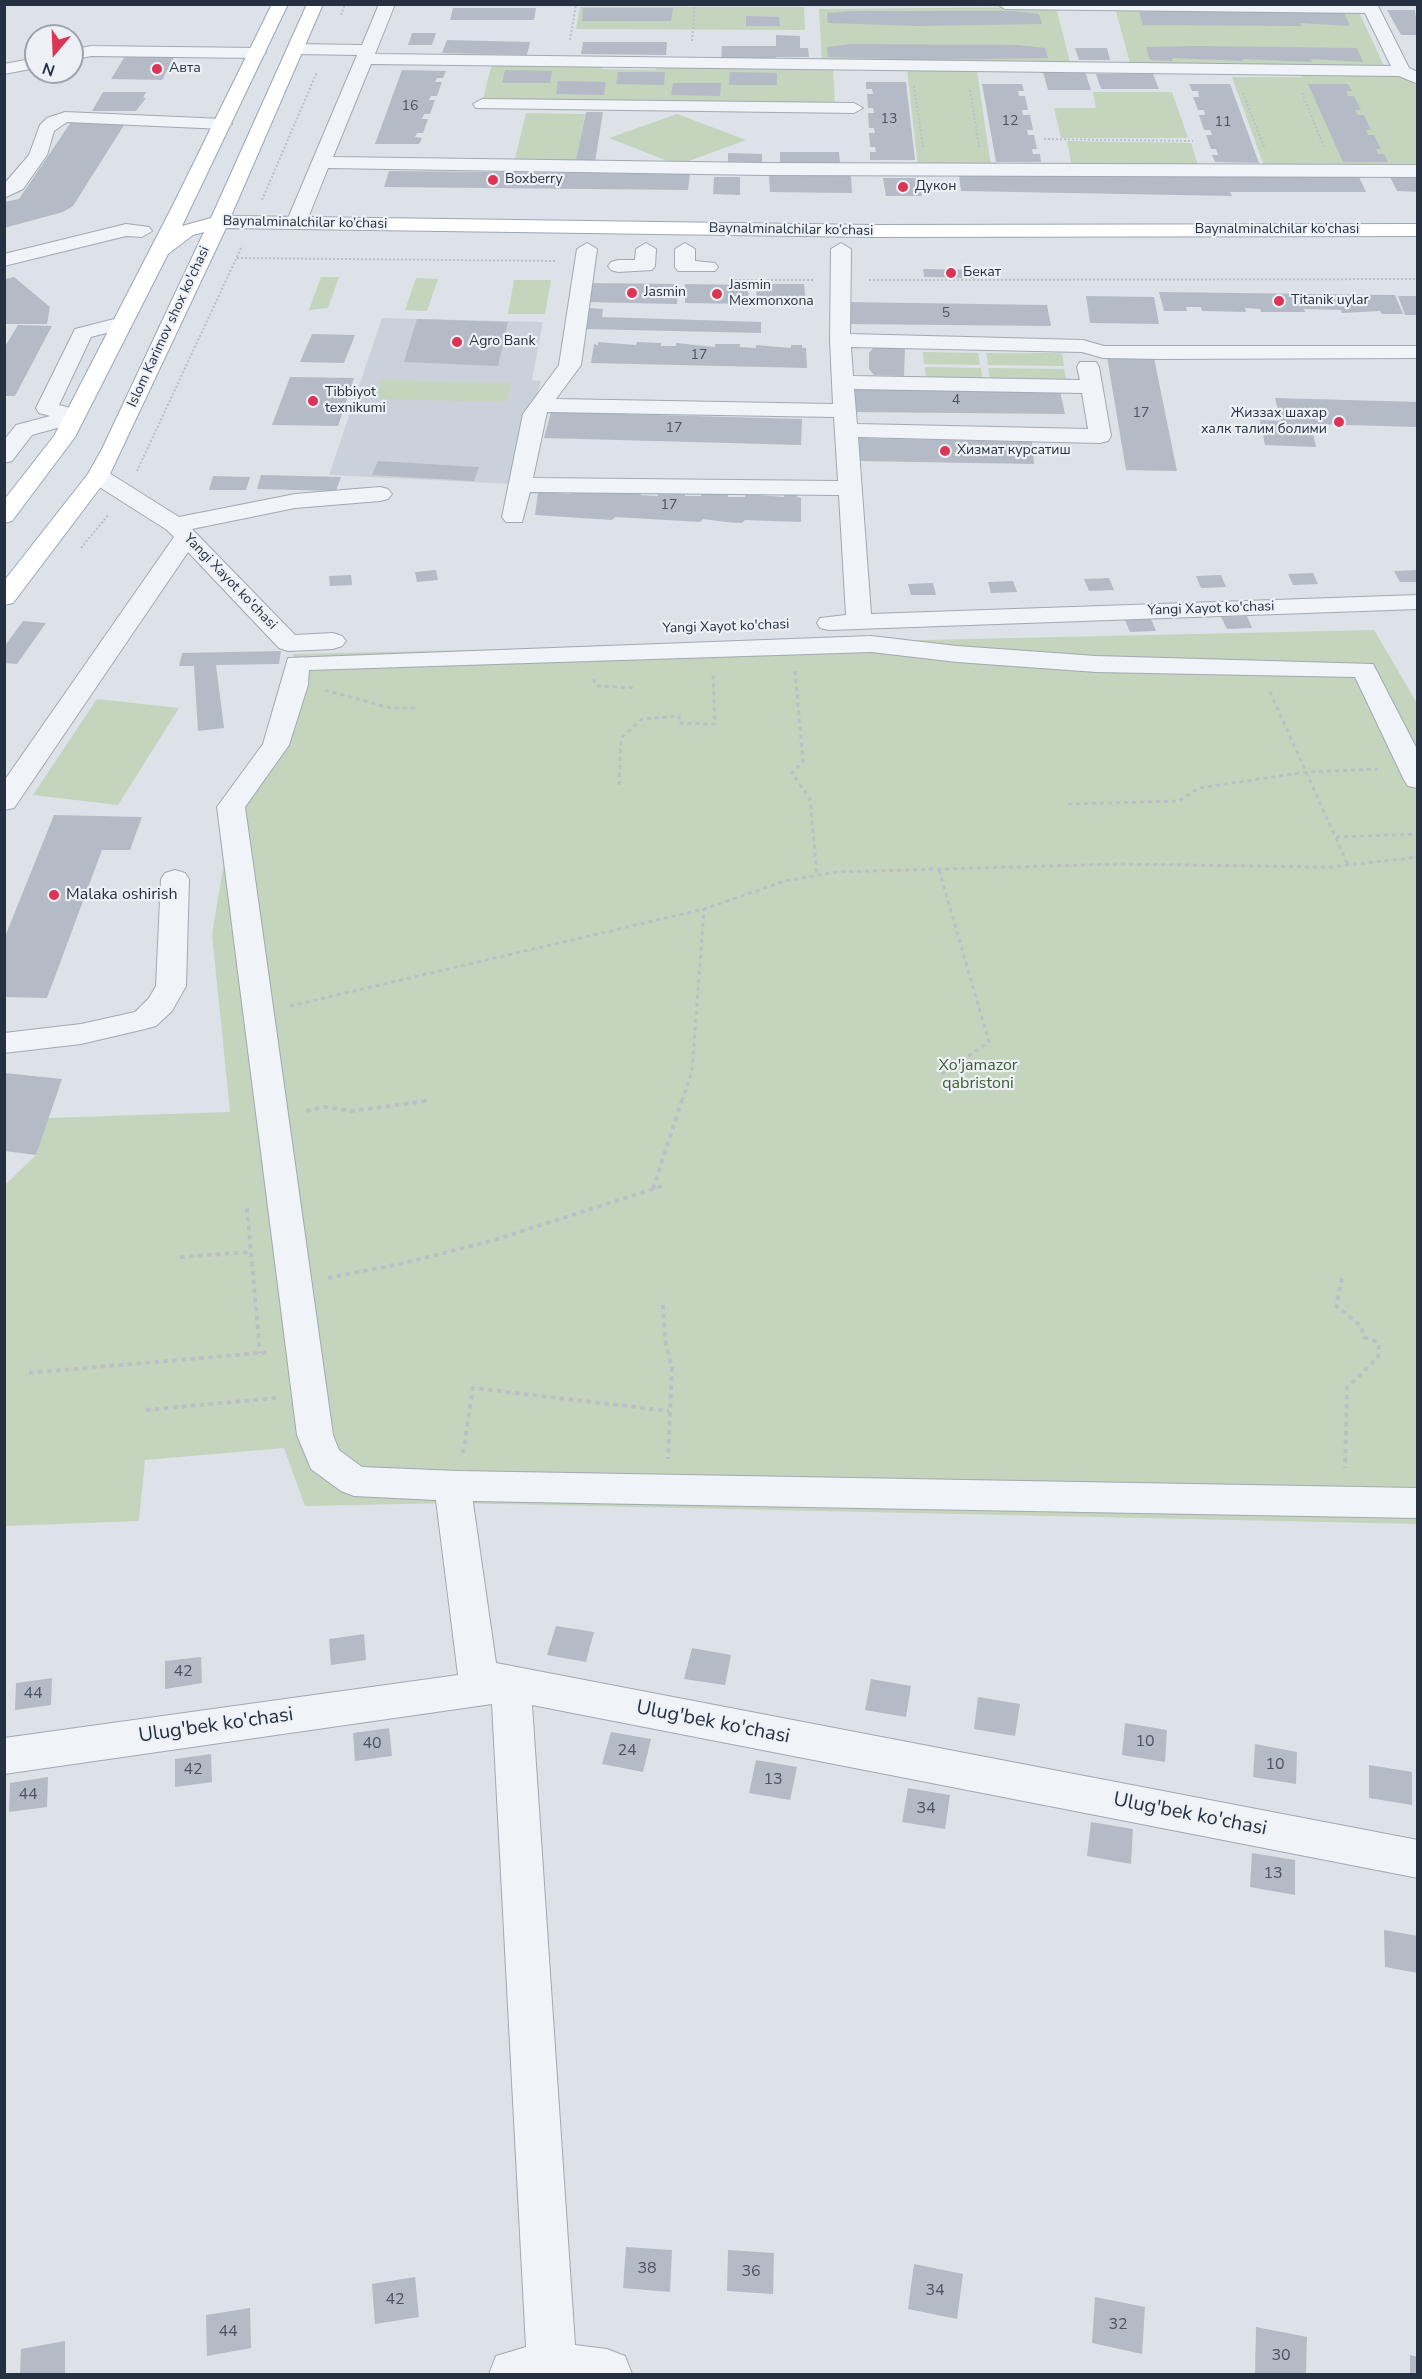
<!DOCTYPE html>
<html>
<head>
<meta charset="utf-8">
<style>
  body { margin:0 }
  #map { position:relative; width:1422px; height:2379px; overflow:hidden; background:#dde2e9; font-family:"Nunito Sans",sans-serif }
  canvas { display:block }
  .frame { position:absolute; inset:0; border:6px solid #253041; pointer-events:none }
  .north { position:absolute; left:24px; top:24px; width:60px; height:60px; box-sizing:border-box; background:#edf1f6; border:2px solid #9da4ae; border-radius:50%; rotate:199deg; font-size:16px; font-weight:700; line-height:24px; text-align:center; color:#253041 }
  .north::after { content:''; display:block; margin:auto; width:21px; height:27px; background:#dc3454; clip-path:polygon(50% 0,100% 100%,50% 72%,0 100%) }
</style>
</head>
<body>
<div id="map">
<canvas width="1422" height="2379"></canvas>
<div class="frame"></div>
<div class="north">N</div>
</div>
<script>
const ctx = document.querySelector('canvas').getContext('2d');
ctx.lineJoin = 'round';
function fillPath(path, color) { ctx.fillStyle = color; ctx.fill(path, 'evenodd'); }
const toPath = rows => new Path2D(rows.map(r => 'M' + r).join(''));
function stroke(path, color, width, dash) { ctx.strokeStyle = color; ctx.lineWidth = width; ctx.lineCap = dash ? 'butt' : 'round'; ctx.setLineDash(dash || []); ctx.stroke(path); }
function label(font, color, halo, rows, align = 'center') {
  ctx.font = font + ' "Nunito Sans",sans-serif'; ctx.lineWidth = 4.5; ctx.setLineDash([]); ctx.textBaseline = 'middle'; ctx.strokeStyle = halo; ctx.fillStyle = color; for (const [text, x, y, turn = 0] of rows) {
    ctx.save(); ctx.translate(x, y); ctx.rotate((+turn || 0) * Math.PI / 180); ctx.textAlign = isNaN(turn) ? turn : align; if (halo) ctx.strokeText(text, 0, 0); ctx.fillText(text, 0, 0); ctx.restore();
  }
}
fillPath(toPath([
  [382,318,543,322,532,380,541,381,513,484,329,475]
]), '#cbd1db');
fillPath(toPath([
  [580,7,804,7,805,30,576,29],
  [1056,7,1070,62,822,61,819,9],
  [1115,8,1358,10,1385,68,1130,63],
  [492,64,602,66,602,69,656,70,657,66,833,68,835,106,482,102],
  [907,69,977,71,991,166,918,167],
  [1300,73,1399,74,1417,86,1417,168,1264,166,1232,77,1302,77],
  [1093,92,1172,92,1188,138,1061,138,1054,108,1096,108],
  [526,113,585,114,577,160,515,159],
  [677,114,746,140,678,165,609,138],
  [1067,141,1191,143,1199,168,1072,167],
  [321,277,339,277,328,308,309,310],
  [416,278,438,279,427,311,405,310],
  [514,280,551,280,545,314,508,314],
  [923,352,978,353,980,365,924,364],
  [986,353,1062,353,1064,366,988,365],
  [925,367,981,368,983,380,926,380],
  [988,368,1064,369,1067,381,990,380],
  [382,380,511,383,506,402,376,399],
  [1374,630,1418,705,1417,1524,454,1503,305,1506,284,1448,145,1460,139,1521,5,1526,5,1185,36,1155,47,1118,230,1112,212,934,234,803,282,755,302,707,293,654],
  [97,699,179,708,118,805,33,795]
]), '#c4d4bd');
fillPath(toPath([
  [453,8,536,8,534,20,450,20],
  [583,8,673,8,671,21,582,21],
  [1387,10,1415,10,1418,35,1401,35],
  [852,11,1013,11,1039,14,1042,24,918,26,828,23,827,13],
  [1191,11,1344,13,1350,26,1300,23,1301,26,1143,25,1139,12],
  [746,16,779,17,780,26,746,26],
  [412,33,436,33,432,45,408,45],
  [776,35,800,36,800,48,808,48,809,57,776,57,776,60,721,60,722,46,776,46],
  [447,40,530,42,527,55,442,53],
  [583,42,667,42,666,55,581,54],
  [852,44,1018,45,1045,48,1048,58,920,60,828,57,827,47],
  [1199,46,1357,48,1363,62,1311,59,1312,62,1242,59,1243,61,1172,58,1173,61,1150,60,1146,47],
  [1075,48,1107,48,1110,60,1079,60],
  [127,53,176,54,162,80,111,79],
  [402,70,446,71,443,78,437,78,435,82,442,82,437,96,431,96,429,100,435,100,430,114,424,114,422,119,428,119,423,133,417,133,415,137,422,138,419,144,375,144],
  [505,70,552,71,550,83,502,83],
  [618,72,665,72,664,85,616,84],
  [730,72,777,73,777,85,729,85],
  [1043,72,1085,72,1091,90,1048,90],
  [1096,74,1153,74,1159,89,1101,89],
  [558,81,606,82,604,95,556,94],
  [866,82,906,82,915,160,870,160,870,152,876,152,875,147,870,147,869,133,875,133,874,128,869,128,868,113,874,113,873,108,868,108,867,94,873,94,872,89,866,89],
  [673,83,721,83,720,96,671,95],
  [982,84,1022,84,1024,91,1018,91,1019,96,1025,96,1028,110,1022,110,1023,115,1030,115,1033,130,1027,130,1028,135,1034,135,1037,149,1032,149,1033,154,1040,154,1041,162,996,162],
  [1189,84,1230,84,1259,163,1215,162,1212,155,1218,155,1216,149,1211,149,1206,135,1212,135,1210,130,1204,130,1199,115,1205,115,1204,110,1198,110,1193,97,1199,97,1198,91,1192,91],
  [1308,84,1348,84,1352,91,1346,91,1348,96,1354,96,1361,110,1355,110,1358,115,1364,115,1371,130,1366,130,1368,135,1374,135,1381,149,1376,149,1378,154,1384,154,1388,162,1343,162],
  [103,92,146,92,143,98,146,98,136,111,92,111],
  [586,112,603,112,595,162,576,161],
  [71,122,126,122,73,206,63,212,4,228,4,202,19,199],
  [780,152,839,152,840,163,780,163],
  [728,153,762,154,762,162,728,162],
  [389,171,690,174,688,190,384,187],
  [959,175,1359,177,1366,192,1230,192,1232,196,961,191],
  [1389,175,1418,176,1418,192,1397,191],
  [769,176,851,176,852,193,770,192],
  [714,177,740,177,740,195,713,194],
  [883,178,919,178,922,196,886,196],
  [923,269,978,270,979,278,924,277],
  [14,277,50,307,47,324,5,324,5,279],
  [587,283,678,284,677,304,585,302],
  [685,284,748,285,749,304,685,303],
  [756,284,804,284,806,304,757,304],
  [1159,292,1395,295,1403,314,1382,314,1380,311,1342,313,1341,310,1304,309,1305,312,1261,312,1260,309,1245,308,1246,312,1202,311,1201,307,1186,307,1187,311,1164,311],
  [1086,296,1154,297,1159,324,1090,323],
  [1398,296,1418,296,1418,315,1405,315],
  [844,302,1047,305,1051,326,844,324],
  [588,308,603,309,602,317,761,322,761,333,584,329],
  [417,319,508,322,498,366,404,362],
  [18,325,52,326,15,396,4,396,4,348],
  [312,334,355,335,344,363,300,362],
  [598,342,636,345,637,342,661,343,661,346,676,346,676,343,715,347,715,344,740,344,740,347,756,348,756,345,791,348,791,345,802,345,802,348,806,348,807,368,591,363,594,344,598,345],
  [874,347,905,348,904,376,874,375,869,369,869,353],
  [1107,357,1154,358,1177,471,1126,470],
  [290,377,354,378,338,426,272,425],
  [849,389,1060,391,1065,414,850,412],
  [1275,398,1418,402,1418,427,1311,424,1316,447,1265,445,1260,420,1281,421],
  [551,412,802,419,801,445,544,438],
  [856,438,1032,442,1034,464,857,461],
  [378,461,479,467,474,481,372,475],
  [261,475,341,477,336,491,257,489],
  [213,476,250,477,246,490,209,490],
  [572,490,614,494,614,491,641,492,641,495,658,496,658,492,685,493,685,496,701,496,701,493,728,494,728,497,745,497,745,494,784,497,784,494,797,494,797,497,801,498,801,522,745,520,742,523,726,522,703,519,700,522,615,517,612,520,535,515,538,492,571,494],
  [436,570,438,580,417,582,415,572],
  [1418,570,1418,582,1400,582,1394,571],
  [1313,573,1318,584,1293,585,1288,574],
  [351,575,352,585,330,586,329,576],
  [1221,575,1226,587,1201,588,1196,576],
  [1109,578,1114,590,1089,591,1084,579],
  [1013,581,1017,592,991,593,988,582],
  [933,583,936,595,911,595,908,584],
  [1247,616,1252,628,1227,629,1221,617],
  [1151,619,1156,631,1130,632,1125,620],
  [23,621,46,623,17,664,4,663,4,647],
  [281,651,279,664,216,665,224,728,198,731,194,666,179,666,182,653],
  [54,815,142,817,130,850,102,850,47,998,4,997,4,939],
  [5,1073,62,1079,36,1155,5,1151],
  [556,1626,594,1632,586,1662,547,1655],
  [364,1634,366,1660,331,1665,329,1639],
  [692,1648,731,1655,725,1685,684,1679],
  [201,1657,202,1683,165,1689,165,1661],
  [52,1678,51,1705,15,1710,16,1683],
  [871,1679,911,1686,906,1717,865,1710],
  [978,1697,1020,1704,1015,1736,974,1729],
  [1125,1723,1167,1730,1165,1762,1122,1755],
  [389,1728,392,1756,355,1761,353,1733],
  [611,1732,651,1739,643,1772,602,1764],
  [1255,1744,1297,1752,1296,1784,1253,1777],
  [211,1754,212,1782,175,1787,175,1759],
  [756,1760,797,1767,790,1800,749,1793],
  [1369,1765,1412,1772,1412,1805,1369,1798],
  [48,1777,47,1807,9,1812,10,1783],
  [908,1788,950,1795,945,1829,902,1822],
  [1091,1822,1133,1829,1131,1864,1087,1856],
  [1252,1853,1295,1860,1295,1895,1250,1887],
  [1384,1930,1418,1936,1418,1973,1385,1967],
  [626,2247,672,2250,670,2292,623,2288],
  [728,2250,774,2253,773,2294,727,2291],
  [914,2264,963,2274,957,2319,908,2309],
  [415,2277,419,2317,375,2324,372,2284],
  [1095,2297,1145,2307,1142,2354,1092,2343],
  [250,2308,251,2348,207,2356,206,2315],
  [1256,2327,1307,2337,1306,2374,1255,2374],
  [65,2341,65,2374,20,2374,21,2349],
  [1410,2355,1418,2357,1418,2374,1410,2374]
]), '#b4bbc6');
const minor = toPath([
  [379,4,395,4,375,54,1391,66,1365,13,1005,9,997,4,1377,4,1409,68,1418,72,1418,84,1399,76,371,64,333,157,764,163,1418,165,1418,177,764,175,328,168,306,223,303,227,289,227,286,223,357,55,296,54,288,49,296,44,362,45,379,4],
  [91,46,258,48,266,53,258,58,91,56,72,60,72,50,91,46],
  [36,58,36,68,4,74,4,64,36,58],
  [482,99,854,103,863,108,854,113,476,108,473,104,482,99],
  [65,112,223,119,232,124,223,129,67,122,54,131,47,155,23,189,4,198,4,184,29,155,40,125,47,118,65,112],
  [126,224,149,227,152,231,142,237,126,236,4,266,4,254,126,224],
  [587,243,597,249,581,365,556,399,833,404,830,340,831,249,841,243,851,249,850,334,1083,340,1104,346,1418,346,1418,358,1160,359,1103,358,1082,352,851,347,853,376,1080,380,1077,367,1080,362,1096,362,1099,367,1111,436,1108,441,1100,443,858,437,871,614,1418,595,1418,609,829,630,820,628,817,623,820,618,846,615,839,495,530,492,522,522,506,522,502,517,523,414,559,365,577,249,587,243],
  [854,389,1082,393,1088,429,857,424,854,389],
  [547,412,834,417,838,481,533,478,547,412],
  [646,243,656,249,655,266,652,270,618,272,611,270,608,266,611,262,618,260,635,260,636,249,646,243],
  [685,243,695,249,695,261,715,263,718,267,715,271,678,271,675,267,675,249,685,243],
  [122,317,129,319,132,323,129,327,91,337,59,405,82,411,85,416,82,421,32,435,12,461,4,463,4,440,16,425,50,416,39,413,36,408,75,329,122,317],
  [98,469,106,471,179,517,295,494,380,487,388,489,392,494,388,499,380,501,295,508,192,529,295,635,333,633,342,636,346,641,342,646,333,649,288,651,279,648,188,552,14,808,4,810,4,781,174,537,167,530,90,481,87,476,90,471,98,469],
  [871,636,957,646,1096,656,1373,664,1418,751,1418,788,1408,786,1404,780,1355,677,1096,672,957,662,871,652,309,670,308,685,289,745,245,807,333,1435,339,1450,362,1467,458,1471,1418,1488,1418,1518,473,1501,473,1503,496,1663,1418,1840,1418,1878,532,1705,575,2345,607,2349,625,2356,632,2374,489,2374,496,2356,526,2347,492,1704,4,1774,4,1738,458,1675,436,1500,354,1496,341,1491,311,1469,297,1435,217,807,263,744,288,658,871,636],
  [175,870,185,873,189,879,186,986,172,1011,156,1026,145,1029,81,1044,4,1053,4,1033,81,1024,135,1012,149,998,156,986,161,879,165,873,175,870]
]);
const major = toPath([
  [272,4,288,4,182,226,211,218,307,4,323,4,231,216,873,225,1418,224,1418,236,873,237,226,228,109,476,13,603,4,605,4,581,88,474,102,449,204,232,193,235,168,254,75,437,12,521,4,523,4,500,54,436,173,205,272,4]
]);
stroke(minor, '#a2a9b3', 2);
stroke(major, '#9ba7b6', 2);
stroke(toPath([
  [341,15,345,4],
  [570,40,576,4],
  [692,41,695,4],
  [914,86,923,147],
  [970,90,979,147],
  [1243,93,1264,147],
  [1302,93,1324,147],
  [1044,139,1193,141],
  [262,200,317,72],
  [237,258,557,261],
  [731,280,814,280],
  [869,280,1418,279],
  [137,471,242,246],
  [81,548,109,514]
]), '#bbc0c8', 2, [2, 2]);
stroke(toPath([
  [795,671,803,761,792,773,810,799,817,875],
  [593,679,597,686,637,688],
  [325,690,390,708,419,708],
  [1270,692,1348,865],
  [619,785,621,738,642,719,679,716,679,723,715,724,713,674],
  [1068,804,1179,801,1199,788,1306,772,1378,769],
  [1336,837,1418,834],
  [939,870,989,1042,942,1074],
  [290,1006,704,909,785,881,836,872,1118,864,1329,867,1418,857],
  [424,1101,427,1101],
  [682,1101,692,1071,704,909]
]), '#bbc0c8', 3, [4, 4]);
stroke(toPath([
  [306,1111,324,1107,352,1111,427,1101],
  [653,1189,682,1100],
  [247,1208,260,1353],
  [180,1257,251,1252],
  [328,1278,404,1263,491,1241,666,1185],
  [1342,1278,1336,1306,1361,1326,1364,1337,1379,1343,1378,1357,1347,1388,1345,1468],
  [663,1305,665,1340,672,1368,668,1459],
  [29,1373,270,1352],
  [146,1410,276,1398],
  [463,1453,473,1388,669,1411]
]), '#bbc0c8', 4, [4.5, 4.5]);
fillPath(minor, '#f0f3f7');
fillPath(major, '#fff');
for (const [x, y, r, color] of [
  [157,69,6,"#dc3454"],
  [493,180,6,"#dc3454"],
  [903,187,6,"#dc3454"],
  [951,273,6,"#dc3454"],
  [632,293,6,"#dc3454"],
  [717,294,6,"#dc3454"],
  [1279,301,6,"#dc3454"],
  [457,342,6,"#dc3454"],
  [313,401,6,"#dc3454"],
  [1339,422,6,"#dc3454"],
  [945,451,6,"#dc3454"],
  [54,895,6,"#dc3454"]
]) { const dot = new Path2D(); dot.arc(x, y, r, 0, 2 * Math.PI); ctx.fillStyle = color; ctx.fill(dot); stroke(dot, '#edf1f6', 2); }
label('14px', '#253041', '#edf1f6', [
  ["Авта",169,69],
  ["Boxberry",505,180],
  ["Дукон",915,187],
  ["Бекат",963,273],
  ["Jasmin",729,286],
  ["Mexmonxona",729,302],
  ["Jasmin",644,293],
  ["Titanik uylar",1291,301],
  ["Agro Bank",469,342],
  ["Tibbiyot",325,393],
  ["texnikumi",325,409],
  ["Жиззах шахар",1327,414,"right"],
  ["халк талим болими",1327,430,"right"],
  ["Хизмат курсатиш",957,451]
], 'left');
label('14px', '#495362', null, [
  ["16",410,107],
  ["13",889,120],
  ["12",1010,122],
  ["11",1223,123],
  ["5",946,314],
  ["17",699,356],
  ["4",956,401],
  ["17",1141,414],
  ["17",674,429],
  ["17",669,506]
]);
label('14px', '#253041', '#edf1f6', [
  ["Baynalminalchilar ko’chasi",305,223,1],
  ["Baynalminalchilar ko’chasi",791,230,1],
  ["Baynalminalchilar ko’chasi",1277,230],
  ["Islom Karimov shox ko'chasi",169,327,-65],
  ["Yangi Xayot ko'chasi",230,582,46],
  ["Yangi Xayot ko'chasi",1211,609,-2],
  ["Yangi Xayot ko'chasi",726,627,-2]
]);
label('16px', '#253041', '#edf1f6', [
  ["Malaka oshirish",66,895]
], 'left');
label('16px', '#3b5e31', '#edf1f6', [
  ["Xo'jamazor",978,1066],
  ["qabristoni",978,1084]
]);
label('16px', '#495362', null, [
  ["42",183,1672],
  ["44",33,1694],
  ["10",1145,1742],
  ["40",372,1744],
  ["24",627,1751],
  ["10",1275,1765],
  ["42",193,1770],
  ["13",773,1780],
  ["44",28,1795],
  ["34",926,1809],
  ["13",1273,1874],
  ["38",647,2269],
  ["36",751,2272],
  ["34",935,2291],
  ["42",395,2300],
  ["32",1118,2325],
  ["44",228,2332],
  ["30",1281,2356]
]);
label('20px', '#253041', '#edf1f6', [
  ["Ulug'bek ko'chasi",713,1723,11],
  ["Ulug'bek ko'chasi",216,1726,-8],
  ["Ulug'bek ko'chasi",1190,1815,11]
]);
</script>
</body>
</html>
